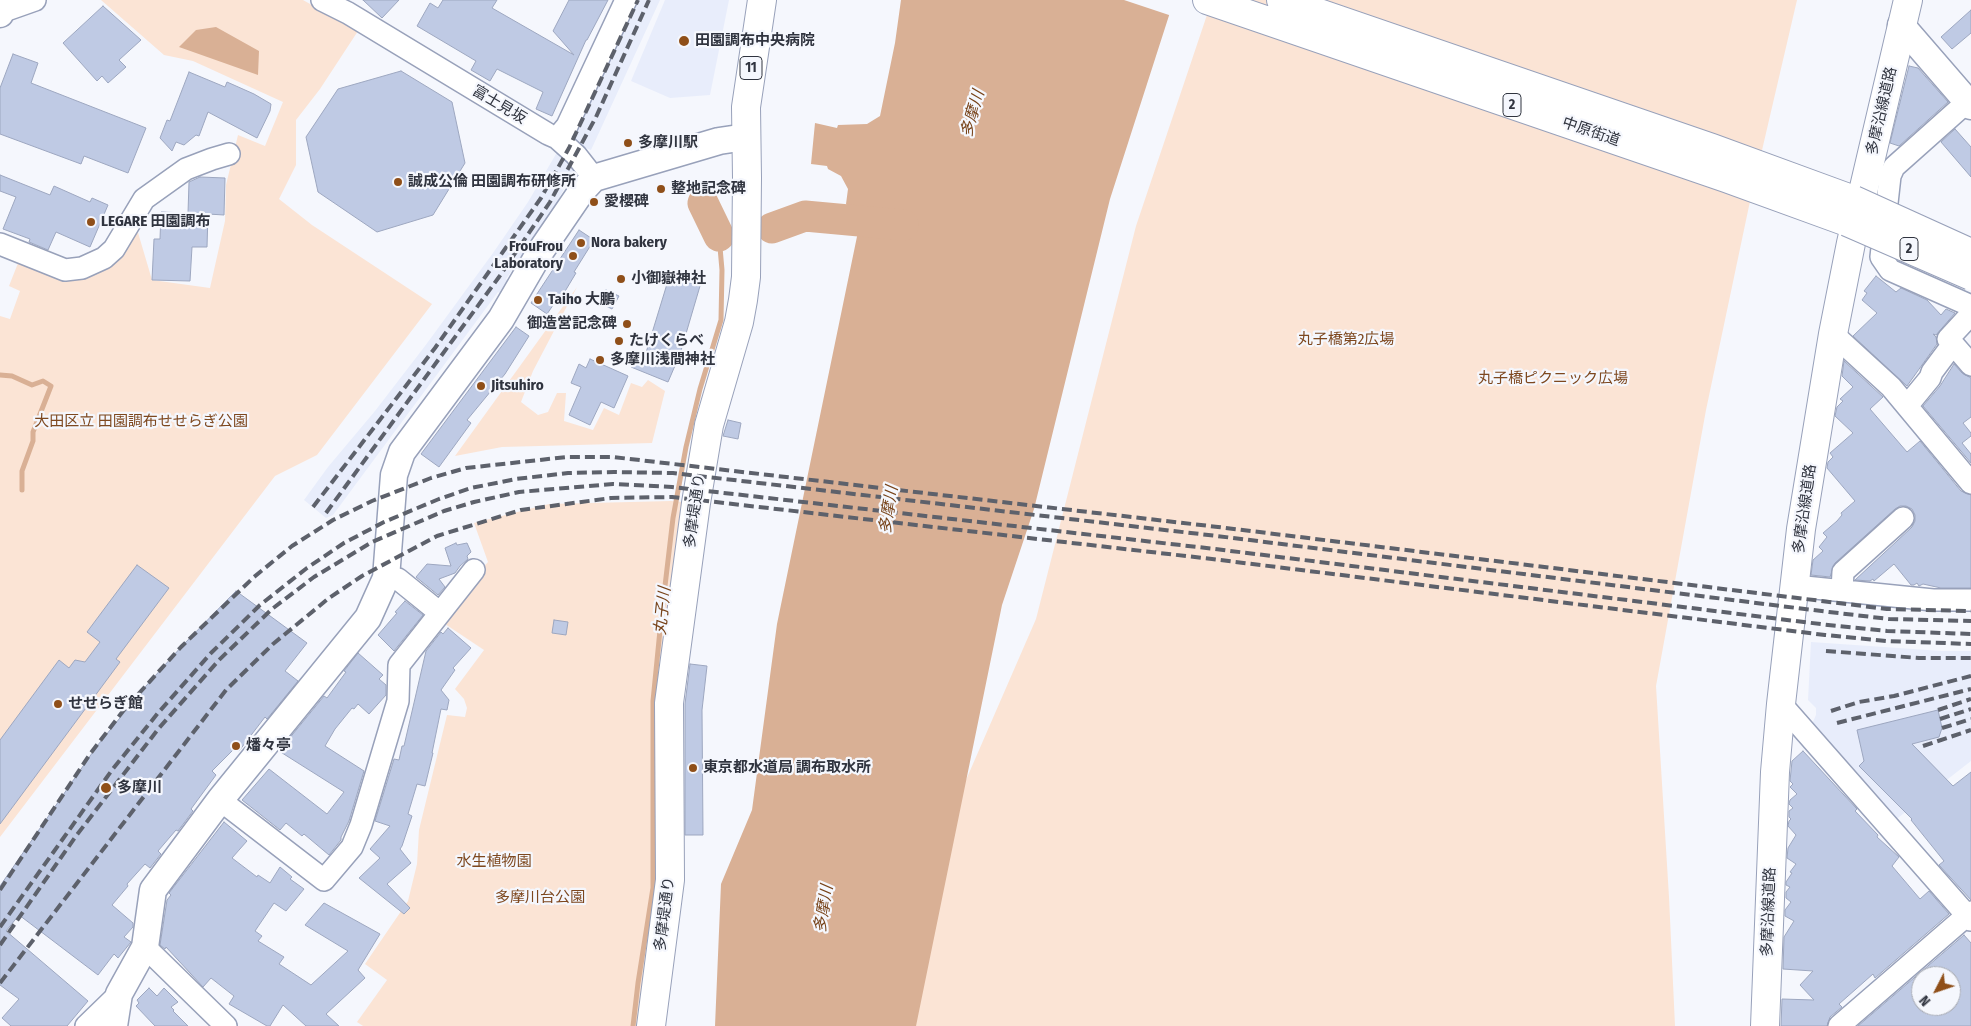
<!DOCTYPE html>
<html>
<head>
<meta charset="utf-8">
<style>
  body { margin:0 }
  #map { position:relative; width:1971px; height:1026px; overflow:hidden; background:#f5f7fd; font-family:"Fira Sans Condensed",sans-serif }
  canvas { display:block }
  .north { position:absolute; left:1911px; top:966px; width:50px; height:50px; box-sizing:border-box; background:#f5f7fd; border:1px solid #a6a9b1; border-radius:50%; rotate:229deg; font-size:14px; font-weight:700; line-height:20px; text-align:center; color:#30343f }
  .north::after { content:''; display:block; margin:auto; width:18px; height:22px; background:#8f4f19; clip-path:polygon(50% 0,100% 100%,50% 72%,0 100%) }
</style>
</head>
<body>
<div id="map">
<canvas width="1971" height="1026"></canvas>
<div class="north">N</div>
</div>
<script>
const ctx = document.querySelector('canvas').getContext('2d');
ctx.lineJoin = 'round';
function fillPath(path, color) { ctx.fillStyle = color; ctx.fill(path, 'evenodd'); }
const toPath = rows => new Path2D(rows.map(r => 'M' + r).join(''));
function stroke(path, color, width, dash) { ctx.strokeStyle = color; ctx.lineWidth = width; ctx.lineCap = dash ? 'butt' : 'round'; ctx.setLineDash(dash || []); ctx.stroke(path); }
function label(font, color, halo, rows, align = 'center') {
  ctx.font = font + ' "Fira Sans Condensed","Noto Sans JP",sans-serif'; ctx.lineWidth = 4.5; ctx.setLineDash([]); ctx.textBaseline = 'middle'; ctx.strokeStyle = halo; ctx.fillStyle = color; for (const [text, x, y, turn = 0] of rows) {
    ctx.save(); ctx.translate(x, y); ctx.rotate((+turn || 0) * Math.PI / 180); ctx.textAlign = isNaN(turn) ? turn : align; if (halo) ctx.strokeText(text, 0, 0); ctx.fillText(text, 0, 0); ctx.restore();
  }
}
fillPath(toPath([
  [630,0,660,0,591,150,586,148,550,215,506,279,509,281,502,294,498,292,333,515,326,518,304,500,328,467,375,411,425,346,493,253,528,202,570,130],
  [665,0,729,0,710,95,670,98,631,81],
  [1811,642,1942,651,1971,651,1971,761,1894,821,1812,724,1816,715,1816,708,1808,700]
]), '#e8edfb');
fillPath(toPath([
  [101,0,303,0,358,31,320,89,296,120,296,165,279,199,312,225,432,304,317,455,275,476,0,837,0,316,10,319,20,291,9,286,22,253,51,266,104,258,134,219,152,280,210,288,225,221,226,185,238,135,265,146,283,102,193,61,164,55],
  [1212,0,1797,0,1749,206,1706,410,1656,686,1669,897,1675,1026,859,1026,1036,619,1136,226],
  [577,287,533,371,521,402,538,415,548,412,557,393,566,393,564,421,593,430,604,408,619,415,631,383,642,387,648,380,665,391,652,443,502,447,455,456],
  [671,501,696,503,651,1026,363,1026,357,1022,387,980,365,964,408,901,417,864,419,830,447,715,465,717,467,708,464,699,455,689,484,650,436,618,488,562,474,523,549,504]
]), '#fbe4d5');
fillPath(toPath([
  [901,0,1174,0,1110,199,1034,509,1002,605,916,1026,715,1026,721,884,752,810,777,624,860,222,846,204,848,189,841,176,828,169,827,166,811,164,815,123,837,128,838,125,867,124,880,116,895,43],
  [216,27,259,51,258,75,179,47,196,30]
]), '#d9b095');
fillPath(toPath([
  [1124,0,1177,0,1172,16]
]), '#f5f7fd');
stroke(toPath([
  [0,375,12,376,32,385,43,381,51,386,33,432,33,441,22,471,22,490],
  [633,1026,638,983,653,888,653,701,661,620,673,518,686,447,700,389,721,320,722,270,719,236,725,233]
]), '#d9b095', 5);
stroke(toPath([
  [703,203,719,236],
  [772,228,805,216,903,225]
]), '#d9b095', 31);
const building = toPath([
  [363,0,399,0,382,18,363,0],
  [443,0,497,0,492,8,574,55,553,31,569,0,608,0,587,40,586,40,552,116,536,109,543,92,497,69,490,81,471,70,476,61,417,26,430,3,438,8,443,0],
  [103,6,141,40,119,60,126,67,108,83,102,76,97,81,63,43,103,6],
  [1971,10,1971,33,1952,49,1941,37,1971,10],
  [13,54,38,63,31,83,146,128,128,173,84,156,81,164,0,134,0,88,13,54],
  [1909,66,1918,68,1948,102,1899,146,1890,143,1909,66],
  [401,71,452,102,465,163,433,215,377,232,318,192,306,137,338,89,401,71],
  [189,72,225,87,227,82,254,94,271,104,270,111,257,138,208,112,199,136,196,135,184,145,176,142,172,151,160,138,167,120,170,121,189,72],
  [1955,129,1971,147,1971,177,1941,142,1955,129],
  [0,175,50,195,54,186,90,202,92,198,108,205,90,247,56,232,48,250,29,242,30,239,3,229,16,197,0,191,0,175],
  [200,177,225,178,224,215,208,214,207,247,192,247,190,281,152,280,154,239,160,239,161,212,188,213,189,182,200,177],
  [579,230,594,240,574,272,576,273,564,293,562,292,547,314,531,303,579,230],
  [1876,276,1896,292,1901,288,1927,300,1941,315,1946,309,1955,313,1936,335,1933,334,1936,337,1937,344,1907,386,1853,336,1877,313,1862,300,1867,293,1864,291,1876,276],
  [674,278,700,286,680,354,668,382,631,367,636,352,645,356,667,284,671,286,674,278],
  [606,290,619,296,612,309,600,303,606,290],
  [516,327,529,336,505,374,467,420,471,423,439,467,421,454,516,327],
  [590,359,628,376,614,408,601,402,590,425,569,415,581,387,571,383,579,364,586,368,590,359],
  [1844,361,1883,397,1870,409,1907,452,1920,441,1961,491,1971,495,1971,588,1941,588,1923,584,1919,586,1917,583,1914,585,1911,585,1894,564,1874,581,1873,579,1870,581,1855,580,1912,527,1915,521,1915,515,1912,509,1906,506,1900,506,1895,509,1835,563,1830,577,1811,575,1813,560,1823,551,1819,547,1827,537,1823,533,1837,521,1842,515,1841,513,1855,501,1827,468,1828,462,1833,457,1830,453,1853,433,1835,416,1837,407,1843,401,1840,399,1853,387,1842,376,1844,361],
  [1954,364,1962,373,1971,378,1971,417,1963,423,1971,433,1971,436,1962,443,1971,454,1971,463,1923,406,1940,386,1954,364],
  [728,420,741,423,738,439,723,436,728,420],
  [456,543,457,545,467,543,471,552,467,556,468,559,460,566,455,573,439,579,445,587,438,595,416,577,427,564,451,566,445,548,456,543],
  [137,565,169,588,116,659,120,662,0,824,0,740,59,660,69,668,75,660,85,662,100,642,87,632,137,565],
  [236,591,307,643,285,671,298,681,267,719,265,717,239,751,235,748,212,771,216,775,191,809,193,811,178,831,176,830,158,851,161,854,150,868,145,864,127,884,128,886,112,905,133,923,133,927,124,937,131,942,118,958,114,954,98,975,19,915,6,931,88,1001,67,1026,11,1026,2,1018,19,999,0,985,0,886,97,746,146,686,182,646,236,591],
  [405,601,423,615,394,651,378,635,397,613,395,612,405,601],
  [554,620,568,622,566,635,552,633,554,620],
  [448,628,471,648,453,668,455,670,441,690,449,700,447,710,441,709,432,753,433,753,425,786,417,784,408,814,412,816,402,846,400,849,411,863,387,884,410,908,404,914,359,878,380,858,370,849,390,826,375,821,394,759,399,760,402,746,404,746,426,651,441,632,443,634,448,628],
  [358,653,383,675,379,679,386,685,386,695,369,714,358,704,354,709,352,708,335,729,325,746,364,771,349,821,341,837,341,840,329,855,304,834,302,836,286,823,280,830,242,800,269,769,327,814,344,792,279,751,324,696,327,698,346,672,344,671,358,653],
  [690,664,707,666,702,710,703,835,685,835,685,704,690,664],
  [1938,710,1942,728,1939,737,1912,744,1953,786,1971,772,1971,900,1939,865,1944,861,1911,820,1912,819,1859,766,1864,761,1857,730,1938,710],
  [1803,751,1857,809,1855,811,1878,835,1877,837,1899,857,1892,866,1920,899,1929,891,1949,914,1875,978,1873,974,1839,1004,1842,1007,1830,1017,1827,1026,1781,1026,1782,999,1814,1000,1800,985,1813,971,1783,969,1784,937,1794,921,1785,916,1785,910,1791,902,1786,898,1786,892,1790,887,1786,885,1786,882,1792,873,1790,872,1796,864,1787,858,1788,848,1796,835,1788,826,1789,821,1791,819,1789,817,1789,811,1793,808,1789,804,1790,800,1797,794,1790,787,1793,784,1790,781,1792,761,1803,751],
  [224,822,247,841,232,858,257,877,258,875,270,883,280,867,292,877,290,879,304,889,286,911,274,903,255,931,262,936,258,941,284,957,279,964,311,985,348,951,305,925,324,903,380,934,358,970,365,978,326,1014,339,1026,306,1026,283,1005,270,1026,267,1026,229,1004,234,996,211,978,203,987,166,947,165,949,160,945,167,900,171,895,169,893,224,822],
  [1964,935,1971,943,1971,1026,1858,1026,1964,935],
  [1921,976,1951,976,1951,1006,1921,1006,1921,976],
  [149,988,157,996,164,988,178,1002,171,1007,174,1010,173,1011,188,1026,155,1026,136,1006,139,1003,137,1000,149,988]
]);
fillPath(building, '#bfcae4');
stroke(building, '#9da7c0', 1);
const minor = toPath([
  [322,0,348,13,548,134,557,138,576,155,594,178],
  [1,12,35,0],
  [1967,102,1894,167,1890,176,1881,257,1890,270,1971,306],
  [557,138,567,126,626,0],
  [0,244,65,270,82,268,104,258,114,249,144,199,186,169,212,159,229,154],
  [1833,334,1891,387,1971,483],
  [1953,344,1948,339,1971,314],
  [1907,406,1930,378,1932,372,1953,344,1971,365],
  [386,578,398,579,440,613],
  [1795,586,1933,600,1971,600],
  [1842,590,1843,572,1903,518],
  [1781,704,1971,920],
  [220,800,324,880,352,847,361,825,398,701,399,665,474,570],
  [145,947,226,1026],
  [86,1026,119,994],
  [1839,1026,1971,912]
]);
const tertiary = toPath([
  [0,14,5,0],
  [1901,25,1971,106],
  [114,1026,119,994,145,947,153,890,220,800,368,618,386,578,394,475,402,452,501,319,540,252,581,192,594,178,719,141,746,137]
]);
const primary = toPath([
  [1207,0,1726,178,1847,222],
  [1281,0,1712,148,1854,200],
  [651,1026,670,880,669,703,696,503,709,425,739,322,743,300,746,277,747,178,746,107,762,0],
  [1765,1026,1775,772,1781,704,1801,529,1833,334,1851,243,1908,0]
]);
stroke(minor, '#98a1ba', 24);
stroke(tertiary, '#98a1ba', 29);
stroke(primary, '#98a1ba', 30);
stroke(minor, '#fff', 21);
stroke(tertiary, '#fff', 26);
stroke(primary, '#fff', 28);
stroke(toPath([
  [313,507,435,348,541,198,569,148,638,0],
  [326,513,499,277,550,202,596,117,649,0],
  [1826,651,1919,658,1971,658],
  [1938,710,1971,699],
  [1831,711,1859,702,1894,696,1971,676],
  [1940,719,1971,709],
  [1837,723,1971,689],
  [1942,728,1971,719],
  [1923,746,1971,730],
  [0,890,90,754,123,711,181,647,254,577,292,546,333,520,372,501,431,478,466,468,567,457,613,457,1218,527,1887,609,1971,611],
  [0,927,112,770,158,713,211,653,260,605,307,568,344,543,384,522,439,499,471,488,516,479,568,473,614,472,673,473,1217,536,1829,612,1889,619,1971,621],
  [0,945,76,836,159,728,219,660,272,609,314,577,372,542,444,511,474,502,519,492,613,484,672,487,1215,549,1828,625,1887,631,1971,634],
  [0,983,226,690,273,644,329,598,362,576,437,536,521,510,611,498,672,497,1212,559,1825,635,1887,641,1971,644]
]), '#5d616b', 4, [10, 5]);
const primaryBridge = toPath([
  [1854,200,1971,253],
  [1847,222,1971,276]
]);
stroke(primaryBridge, '#98a1ba', 30, []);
stroke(primaryBridge, '#fff', 28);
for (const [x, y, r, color] of [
  [684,41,6,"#8f4f19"],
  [628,143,5,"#8f4f19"],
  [398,182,5,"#8f4f19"],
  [661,189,5,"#8f4f19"],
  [594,202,5,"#8f4f19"],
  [91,222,5,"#8f4f19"],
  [581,243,5,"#8f4f19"],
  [573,256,5,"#8f4f19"],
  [621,279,5,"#8f4f19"],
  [538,300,5,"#8f4f19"],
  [627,324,5,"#8f4f19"],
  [619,341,5,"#8f4f19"],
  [600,360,5,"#8f4f19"],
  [481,386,5,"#8f4f19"],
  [58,704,5,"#8f4f19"],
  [236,746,5,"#8f4f19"],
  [693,768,5,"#8f4f19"],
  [106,788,6,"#8f4f19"]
]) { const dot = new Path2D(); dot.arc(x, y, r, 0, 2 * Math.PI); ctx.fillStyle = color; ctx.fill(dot); stroke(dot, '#f5f7fd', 2); }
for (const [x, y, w] of [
  [751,68,22],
  [1512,105,18],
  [1909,249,18]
]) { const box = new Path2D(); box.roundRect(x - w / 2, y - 11.5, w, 23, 4); ctx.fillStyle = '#f5f7fd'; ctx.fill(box); stroke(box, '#30343f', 1); }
label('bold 14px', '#30343f', null, [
  ["11",751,68],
  ["2",1512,105],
  ["2",1909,249]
]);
label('bold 15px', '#30343f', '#f5f7fd', [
  ["田園調布中央病院",695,41],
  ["多摩川駅",638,143],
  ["誠成公倫 田園調布研修所",408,182],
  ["整地記念碑",671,189],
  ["愛櫻碑",604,202],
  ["LEGARE 田園調布",101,222],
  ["Nora bakery",591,243],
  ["FrouFrou",563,247,"right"],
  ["Laboratory",563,264,"right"],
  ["小御嶽神社",631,279],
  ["Taiho 大鵬",548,300],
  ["御造営記念碑",617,324,"right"],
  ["たけくらべ",629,341],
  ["多摩川浅間神社",610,360],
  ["Jitsuhiro",491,386],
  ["せせらぎ館",68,704],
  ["燔々亭",246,746],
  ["東京都水道局 調布取水所",703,768],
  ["多摩川",117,788]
], 'left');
label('15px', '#30343f', '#f5f7fd', [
  ["富士見坂",499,105,31],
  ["多摩沿線道路",1882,111,-77],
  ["中原街道",1591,132,19],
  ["多摩沿線道路",1805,509,-82],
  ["多摩堤通り",695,511,-82],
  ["多摩沿線道路",1769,912,-88],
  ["多摩堤通り",665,914,-83]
]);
label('15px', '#7e481f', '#f5f7fd', [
  ["丸子橋第2広場",1346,340],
  ["丸子橋ピクニック広場",1553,379],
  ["大田区立 田園調布せせらぎ公園",141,422],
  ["水生植物園",494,862],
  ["多摩川台公園",540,898]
]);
label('italic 16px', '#774218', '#f5f7fd', [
  ["多摩川",973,114,-74],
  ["多摩川",889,510,-81],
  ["丸子川",663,611,-84],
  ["多摩川",824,909,-81]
]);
</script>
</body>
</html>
